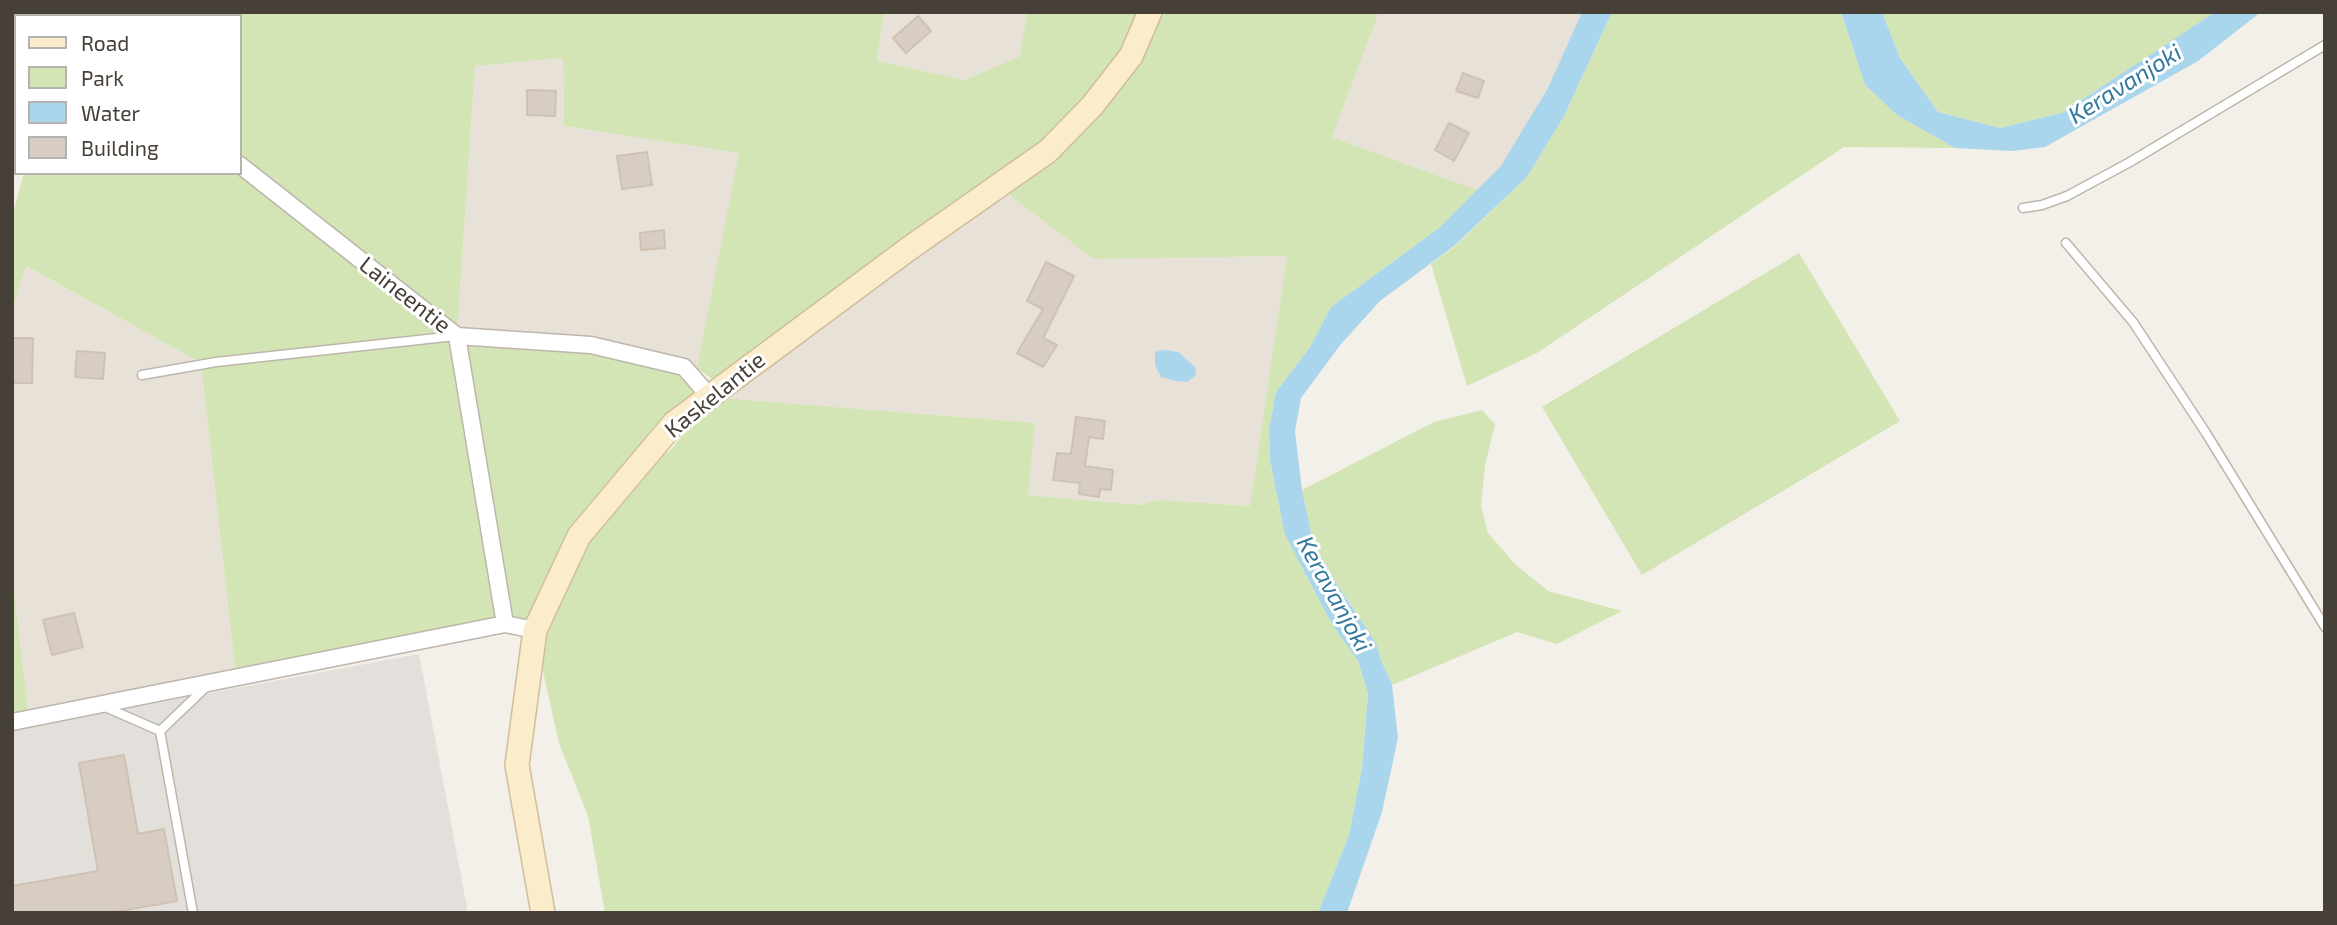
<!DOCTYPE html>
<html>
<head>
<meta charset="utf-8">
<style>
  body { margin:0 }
  #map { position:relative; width:2337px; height:925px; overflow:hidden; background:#f3efe9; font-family:"Exo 2",sans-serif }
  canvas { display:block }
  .frame { position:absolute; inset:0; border:14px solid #474038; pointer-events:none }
  .legend { position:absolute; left:14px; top:14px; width:228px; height:161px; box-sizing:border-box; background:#fff; border:2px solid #b5b3af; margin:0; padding:9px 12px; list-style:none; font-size:21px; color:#474038 }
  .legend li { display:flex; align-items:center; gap:14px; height:35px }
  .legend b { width:35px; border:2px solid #b5b3af }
</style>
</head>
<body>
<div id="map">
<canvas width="2337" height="925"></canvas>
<div class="frame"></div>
<ul class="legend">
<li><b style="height:9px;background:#fbeccb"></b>Road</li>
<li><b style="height:19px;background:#d3e5b5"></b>Park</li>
<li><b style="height:19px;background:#a9d6ec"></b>Water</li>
<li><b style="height:19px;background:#d7cdc2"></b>Building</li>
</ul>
</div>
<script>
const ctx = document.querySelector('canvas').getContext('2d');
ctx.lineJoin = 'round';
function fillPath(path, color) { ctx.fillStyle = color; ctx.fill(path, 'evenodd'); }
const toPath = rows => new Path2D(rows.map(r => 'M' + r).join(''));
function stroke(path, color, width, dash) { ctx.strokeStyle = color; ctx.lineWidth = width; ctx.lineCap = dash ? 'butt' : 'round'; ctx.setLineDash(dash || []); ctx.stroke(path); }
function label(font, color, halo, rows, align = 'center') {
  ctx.font = font + ' "Exo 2",sans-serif'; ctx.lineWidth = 6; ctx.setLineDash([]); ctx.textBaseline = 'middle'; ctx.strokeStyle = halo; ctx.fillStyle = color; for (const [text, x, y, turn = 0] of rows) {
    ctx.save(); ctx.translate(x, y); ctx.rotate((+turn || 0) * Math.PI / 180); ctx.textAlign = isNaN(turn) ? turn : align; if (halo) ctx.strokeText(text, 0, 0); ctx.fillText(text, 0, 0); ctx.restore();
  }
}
fillPath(toPath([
  [884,12,1027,12,1020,56,965,80,877,61],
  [1379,12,1582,12,1548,88,1502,166,1477,190,1332,137],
  [563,58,564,126,740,153,695,380,457,336,475,66],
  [998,186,1093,259,1287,256,1250,506,1158,500,1140,505,1028,495,1035,423,710,397],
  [25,266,201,363,236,677,29,719,12,574,12,310]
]), '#e7e1d8');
fillPath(toPath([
  [419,654,468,913,12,913,12,730]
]), '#e3dfdb');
fillPath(toPath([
  [43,12,884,12,877,61,965,80,1020,56,1027,12,1379,12,1332,137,1477,190,1439,228,1331,307,1310,347,1276,392,1269,430,1270,460,1285,535,1333,626,1358,661,1368,693,1362,768,1349,835,1318,913,605,913,588,816,559,743,531,618,236,677,201,363,26,266,12,310,12,216,24,173,240,173,240,16,43,16],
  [563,58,564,126,739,153,697,368,723,387,998,186,1093,259,1287,256,1250,506,1158,500,1140,505,1028,495,1035,423,710,397,684,367,591,345,457,336,475,66],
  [708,400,672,449,627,480],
  [1612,12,1841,12,1865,85,1897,115,1955,148,1844,147,1537,353,1467,386,1431,264,1455,246,1527,177,1564,116],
  [1882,12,2215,12,2062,113,2000,128,1938,112,1900,58],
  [1799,253,1900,421,1642,575,1542,407],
  [1482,410,1495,424,1485,465,1481,506,1488,533,1515,564,1548,591,1622,611,1557,644,1517,632,1392,685,1381,660,1376,643,1336,583,1313,542,1302,490,1434,422],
  [12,574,29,719,12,722]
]), '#d3e5b5');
fillPath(toPath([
  [1582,12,1612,12,1564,116,1527,177,1454,246,1380,301,1341,344,1301,398,1295,431,1302,490,1313,542,1336,583,1376,643,1381,660,1392,685,1398,738,1382,812,1347,913,1318,913,1349,835,1362,768,1368,693,1358,661,1333,626,1285,535,1270,460,1269,430,1276,392,1310,347,1331,307,1439,228,1501,166,1548,88],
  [1841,12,1882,12,1900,58,1938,112,2000,128,2062,113,2215,12,2261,12,2198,61,2045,147,2012,151,1955,148,1897,115,1865,85],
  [1164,350,1178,352,1195,367,1196,375,1187,382,1176,381,1161,377,1155,365,1155,352]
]), '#a9d6ec');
const building = toPath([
  [918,16,931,31,906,53,893,38,918,16],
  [1463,73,1484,81,1478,98,1456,91,1463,73],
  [527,90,556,91,555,116,527,115,527,90],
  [1449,123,1469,133,1454,161,1435,150,1449,123],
  [647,152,652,185,622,189,617,156,647,152],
  [664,230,665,248,641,250,640,233,664,230],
  [1046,262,1074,276,1043,338,1057,345,1043,367,1017,353,1043,309,1027,301,1046,262],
  [12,338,33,338,32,383,12,383,12,338],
  [77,351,105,353,103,379,75,377,77,351],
  [1076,417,1105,421,1103,439,1089,437,1085,466,1113,470,1111,490,1100,489,1099,497,1079,494,1080,483,1053,480,1057,453,1071,454,1076,417],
  [74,613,83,647,52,655,43,620,74,613],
  [124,755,138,834,164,829,177,901,109,913,12,913,12,886,98,871,79,763,124,755]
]);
fillPath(building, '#d7cdc2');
stroke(building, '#cfc2b3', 2);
const lane = toPath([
  [2023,208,2042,205,2067,196,2130,162,2325,45],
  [2066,243,2133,322,2206,433,2325,627],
  [142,375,216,362,455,336],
  [103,706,160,731],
  [193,913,160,731,206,687]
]);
const street = toPath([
  [46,12,50,16],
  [240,165,457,336,591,345,684,367,710,397],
  [457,336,505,624],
  [12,722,505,624,535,630]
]);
const secondary = toPath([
  [543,913,517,765,535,630,579,536,674,423,907,250,1048,151,1092,106,1131,56,1150,12]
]);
stroke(lane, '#beb6ac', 11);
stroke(street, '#beb6ac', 19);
stroke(secondary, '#d0be9b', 26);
stroke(lane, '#fff', 8);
stroke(street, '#fff', 16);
stroke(secondary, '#fbeccb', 23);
label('23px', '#474038', '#fff', [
  ["Laineentie",405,295,38],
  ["Kaskelantie",715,395,-39]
]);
label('italic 24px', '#33799d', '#fff', [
  ["Keravanjoki",2125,84,-32],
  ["Keravanjoki",1334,594,61]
]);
</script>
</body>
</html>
